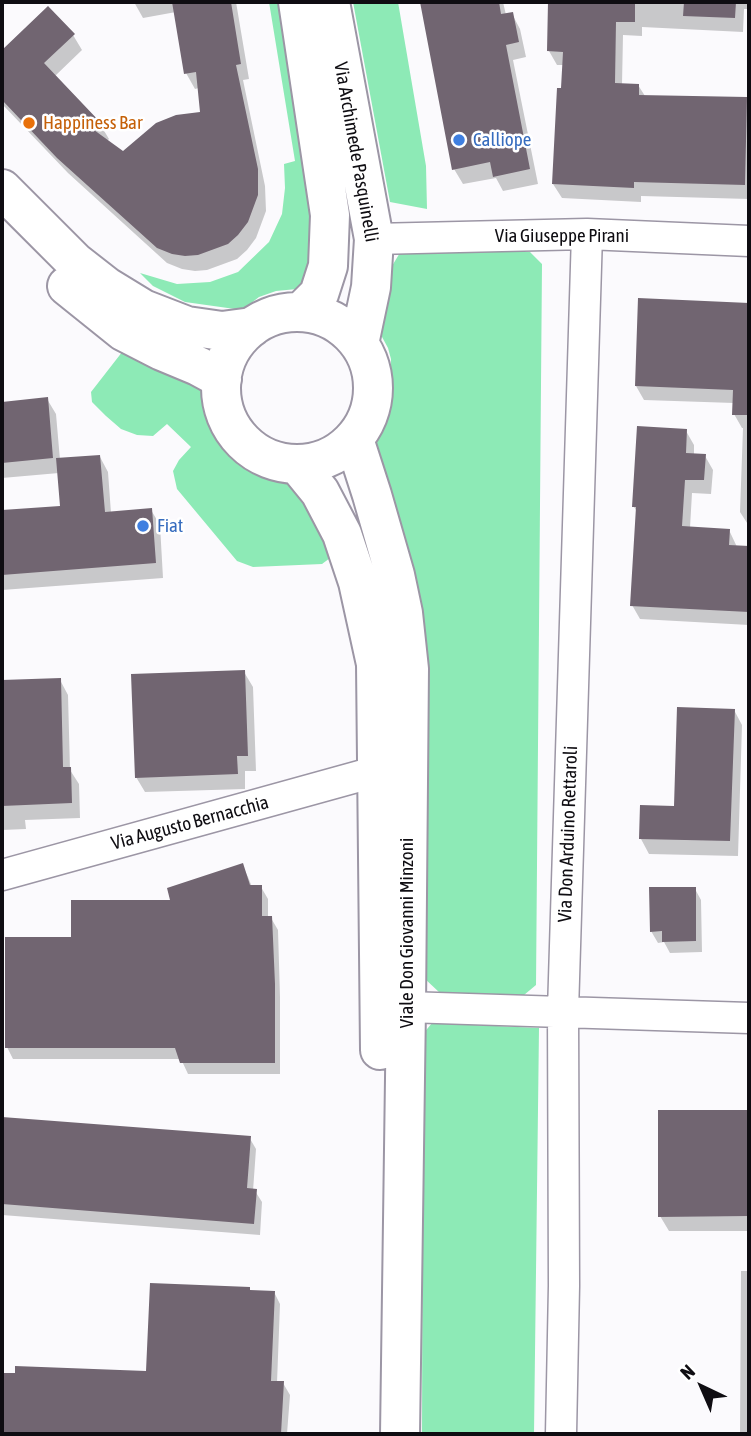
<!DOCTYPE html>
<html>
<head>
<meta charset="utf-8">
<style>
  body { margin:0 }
  #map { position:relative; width:751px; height:1436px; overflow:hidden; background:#fbfafd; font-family:"Asap Condensed",sans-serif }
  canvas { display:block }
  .frame { position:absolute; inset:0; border:4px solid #0f0d12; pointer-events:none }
  .north { position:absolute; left:667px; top:1352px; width:70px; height:70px; -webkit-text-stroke:5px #fff; paint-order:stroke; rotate:316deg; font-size:19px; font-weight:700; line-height:28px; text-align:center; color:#0f0d12 }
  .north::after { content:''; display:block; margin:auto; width:24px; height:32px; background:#0f0d12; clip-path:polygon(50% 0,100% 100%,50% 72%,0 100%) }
</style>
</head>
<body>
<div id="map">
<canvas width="751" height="1436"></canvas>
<div class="frame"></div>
<div class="north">N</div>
</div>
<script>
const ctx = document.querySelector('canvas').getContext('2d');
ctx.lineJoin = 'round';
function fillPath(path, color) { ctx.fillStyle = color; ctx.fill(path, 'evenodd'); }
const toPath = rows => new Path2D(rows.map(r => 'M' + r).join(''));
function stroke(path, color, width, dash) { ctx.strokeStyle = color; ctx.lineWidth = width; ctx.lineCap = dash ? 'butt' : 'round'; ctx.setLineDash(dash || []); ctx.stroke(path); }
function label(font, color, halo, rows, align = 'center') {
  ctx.font = font + ' "Asap Condensed",sans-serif'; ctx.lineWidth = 5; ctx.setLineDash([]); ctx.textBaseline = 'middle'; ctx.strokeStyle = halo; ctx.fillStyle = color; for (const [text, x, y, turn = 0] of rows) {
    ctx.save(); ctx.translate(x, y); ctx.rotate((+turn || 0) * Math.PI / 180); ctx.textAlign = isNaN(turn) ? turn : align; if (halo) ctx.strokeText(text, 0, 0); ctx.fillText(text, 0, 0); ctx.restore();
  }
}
fillPath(toPath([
  [269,2,292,2,321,187,311,277,297,289,276,291,259,297,242,310,185,302,153,286,140,273,177,284,210,282,238,272,269,242,282,214,285,188,284,164,295,161],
  [353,2,398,2,426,166,427,209,390,202],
  [401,251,530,252,542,264,536,985,524,995,440,993,424,978,425,649,409,550,372,439,385,420,390,394,391,359,388,348,375,324,392,266],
  [126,347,213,394,221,427,239,448,268,466,296,472,334,555,322,564,253,567,237,561,177,489,173,471,179,460,191,447,167,424,153,436,137,435,121,429,106,416,92,402,91,392],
  [432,1023,539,1028,534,1434,422,1434,423,1034]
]), '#8deab6');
fillPath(toPath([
  [134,2,236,2,249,79,243,80,265,186,266,211,256,238,247,250,237,259,207,270,195,271,182,269,167,263,68,173,2,104,2,49,3,51,73,35,82,50,55,76,100,124,109,139,107,141,123,153,202,114,199,88,195,89,186,73,176,12,143,18],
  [421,2,503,2,506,15,512,14,520,29,526,57,513,60,538,184,503,191,496,178,463,184,454,169],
  [550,2,749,2,749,9,744,9,743,32,642,27,642,36,623,35,622,85,638,85,645,96,746,99,749,105,749,199,641,196,641,202,562,198,553,184,564,65,557,65,549,51],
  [640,300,749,304,749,526,740,512,743,428,742,428,734,414,734,403,644,400,636,386],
  [47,399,56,414,60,460,100,457,108,472,111,513,151,510,160,525,163,578,2,590,2,512,61,507,59,473,2,478,2,403],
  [686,431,694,445,694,455,705,456,713,470,711,494,692,493,690,528,729,530,737,547,749,548,749,625,640,619,632,605,638,513,634,507],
  [244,672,253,687,256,771,245,771,245,789,145,792,136,777],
  [60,680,68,695,70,770,79,784,80,818,25,820,26,829,2,830,2,682],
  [734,710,742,725,738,856,649,854,641,839,675,807],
  [242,865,248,877,252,887,261,887,268,899,268,918,271,918,278,930,280,997,280,1074,188,1074,181,1059,13,1059,7,1047,73,939,173,901],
  [695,889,701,900,702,952,670,953,664,942,658,943,651,931],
  [749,1111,749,1231,669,1231,660,1216,660,1112],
  [2,1118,249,1137,256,1149,253,1191,255,1191,262,1202,260,1235,2,1215],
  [741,1271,749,1271,749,1434,740,1434],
  [250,1291,274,1292,280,1304,277,1383,283,1383,290,1395,287,1434,2,1434,2,1374,147,1373]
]), '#0003');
fillPath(toPath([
  [172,2,231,2,241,64,236,65,258,169,258,195,248,222,238,235,228,244,198,255,185,256,172,254,157,248,57,158,2,100,2,50,48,6,75,34,44,63,101,123,94,130,123,151,156,123,176,115,200,112,196,72,184,74],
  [420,2,499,2,501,14,513,12,519,42,506,45,530,169,493,177,490,162,452,170],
  [548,2,635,2,635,22,616,22,615,83,639,84,639,95,747,97,745,185,634,182,634,188,552,184,557,88,561,88,563,52,547,51],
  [684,2,736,2,735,18,683,16],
  [638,298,749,303,749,415,732,415,733,390,635,386],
  [48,397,53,458,2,463,2,402],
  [637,426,687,429,686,453,706,454,704,480,685,480,682,526,730,529,729,545,749,546,749,612,630,606,636,507,632,507],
  [100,455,105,512,152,508,156,563,2,575,2,510,60,506,56,458],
  [245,670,248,756,237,756,238,774,135,778,131,674],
  [61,678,63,767,71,767,72,803,2,806,2,680],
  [677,707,735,709,730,841,639,839,640,805,674,806],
  [243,863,250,885,262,885,262,916,272,916,275,984,275,1063,180,1063,175,1048,5,1048,5,937,71,937,71,900,170,900,167,888],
  [649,887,696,887,696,941,662,942,662,931,650,932],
  [658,1110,749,1110,749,1216,658,1217],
  [2,1117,251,1136,247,1188,257,1189,254,1224,2,1204],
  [150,1283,250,1287,250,1290,275,1291,271,1381,284,1381,281,1434,2,1434,2,1373,15,1373,15,1366,146,1371]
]), '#716571');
const minor = toPath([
  [374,239,587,234,749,241],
  [2,875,378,771],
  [406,1007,749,1018],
  [561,1434,564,1286,563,1011,587,234]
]);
const major = toPath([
  [298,2,330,215,328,266,319,294,301,312],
  [330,2,374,239,371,287,359,344],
  [2,189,75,262,107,287,143,309,187,326,222,331,252,327],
  [67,286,123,331,162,351,198,366,222,379],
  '221 388a76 76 0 1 1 152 0a76 76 0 1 1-152 0Z',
  [354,439,372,495,395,575,403,613,409,669,406,1007,400,1434],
  [298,465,320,492,342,534,358,582,376,664,380,1050]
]);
stroke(minor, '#9c96a5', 33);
stroke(major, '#9c96a5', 42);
stroke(minor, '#fff', 30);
stroke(major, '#fff', 38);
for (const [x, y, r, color] of [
  [29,123,7,"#e8710a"],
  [459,140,7,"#3f7fe0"],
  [143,526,7,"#3f7fe0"]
]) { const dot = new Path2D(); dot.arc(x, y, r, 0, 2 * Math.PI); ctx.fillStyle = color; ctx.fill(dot); stroke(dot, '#fff', 2.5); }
label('19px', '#c56008', '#fff', [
  ["Happiness Bar",43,123]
], 'left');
label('19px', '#366cbe', '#fff', [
  ["Calliope",473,140],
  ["Fiat",157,526]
], 'left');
label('19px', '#0f0d12', '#fff', [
  ["Via Archimede Pasquinelli",356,152,80],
  ["Via Giuseppe Pirani",562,236],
  ["Via Augusto Bernacchia",190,823,-15],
  ["Via Don Arduino Rettaroli",568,834,-88],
  ["Viale Don Giovanni Minzoni",407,933,-90]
]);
</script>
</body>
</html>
